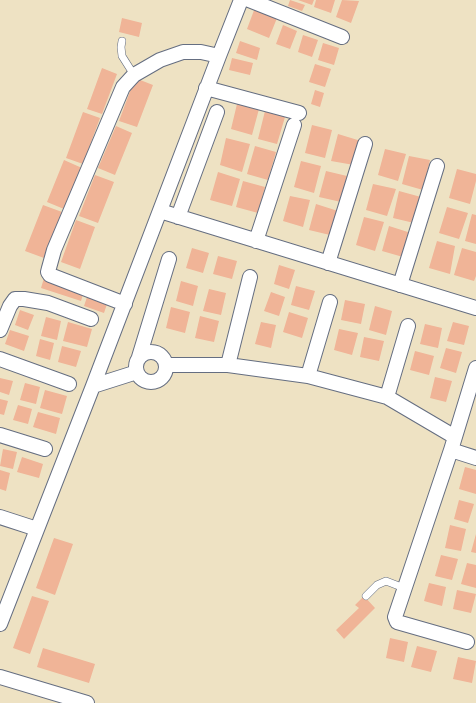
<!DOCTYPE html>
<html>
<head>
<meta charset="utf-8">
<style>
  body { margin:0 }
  canvas { display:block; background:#eee2c3 }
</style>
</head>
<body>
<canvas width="476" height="703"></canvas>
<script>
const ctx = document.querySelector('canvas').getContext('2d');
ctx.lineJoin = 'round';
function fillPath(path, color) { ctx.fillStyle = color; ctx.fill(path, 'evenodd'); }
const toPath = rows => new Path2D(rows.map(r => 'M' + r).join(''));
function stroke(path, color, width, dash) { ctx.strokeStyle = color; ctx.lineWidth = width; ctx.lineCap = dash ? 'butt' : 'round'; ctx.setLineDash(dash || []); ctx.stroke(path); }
fillPath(toPath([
  [290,0,305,5,302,11,288,6],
  [298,0,314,0,312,5],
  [316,0,335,0,331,13,314,7],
  [342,0,359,1,351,23,336,17],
  [256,5,279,13,269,38,247,29],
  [122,18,142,23,139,37,119,32],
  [283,25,297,31,290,49,276,44],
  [303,35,318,40,312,57,298,52],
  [240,41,260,48,257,60,236,53],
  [323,43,339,48,334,65,318,60],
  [232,58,253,63,250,75,229,70],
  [315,64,331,69,325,87,309,82],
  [102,68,117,74,102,114,87,109],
  [135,78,153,85,137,127,119,121],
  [315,90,324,93,320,107,311,104],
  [237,104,259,109,252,135,231,129],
  [265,111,285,117,277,144,258,139],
  [83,112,100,118,83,164,66,158],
  [312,125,332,130,325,158,305,153],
  [116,126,132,133,115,175,98,168],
  [338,134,361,141,354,165,331,161],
  [226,138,250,144,242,172,220,165],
  [255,146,276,152,268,180,247,174],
  [385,149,406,154,398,181,378,175],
  [409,156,430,160,423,190,402,184],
  [64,160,82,168,64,209,47,202],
  [301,161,321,166,314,193,294,187],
  [457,169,476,174,476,181,470,204,449,198],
  [326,171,347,176,341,202,319,197],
  [218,172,240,179,232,206,210,200],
  [95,175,114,182,98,223,79,216],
  [243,181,265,187,258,213,236,207],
  [373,184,396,189,387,216,366,210],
  [399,191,421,197,414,223,393,218],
  [290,196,310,200,303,227,283,221],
  [316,204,338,211,330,235,309,230],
  [43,205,62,212,44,258,25,251],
  [447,207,468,213,459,239,439,233],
  [472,214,476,215,476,244,465,241],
  [364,217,384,222,375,251,356,245],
  [76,220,95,227,80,269,61,262],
  [389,226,411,233,403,257,382,251],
  [437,241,455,246,450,274,429,268],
  [192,248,209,253,203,273,186,268],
  [462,248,476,252,476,276,474,281,454,275],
  [218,256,237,261,232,279,213,274],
  [279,265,295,270,289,289,274,284],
  [44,278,84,291,81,301,41,288],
  [181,281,198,286,193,306,176,301],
  [296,286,315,291,309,310,291,305],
  [209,289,226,293,221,315,203,311],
  [271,292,285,297,279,316,264,311],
  [88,294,108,301,104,313,84,306],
  [345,300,365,304,361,324,341,320],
  [375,306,392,311,386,335,369,330],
  [171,307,190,312,185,333,166,328],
  [20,310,34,315,28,330,15,325],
  [289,312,308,318,302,338,283,332],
  [200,316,219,321,214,342,195,338],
  [46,317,61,321,57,340,41,336],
  [68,322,92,329,87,347,63,341],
  [261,322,276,325,271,348,255,344],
  [453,322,469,326,464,345,447,341],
  [425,324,442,328,438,348,420,344],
  [339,329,358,333,352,355,334,350],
  [10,330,29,336,24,351,5,344],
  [364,337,384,341,379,361,360,357],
  [40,339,54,343,50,360,36,356],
  [62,346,81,351,76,367,58,362],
  [446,348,462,352,456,373,440,368],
  [415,351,434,356,429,375,410,370],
  [435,377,452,381,446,402,430,398],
  [0,378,13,381,9,395,0,392],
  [25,383,40,387,36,404,20,400],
  [45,390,67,396,62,414,40,408],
  [0,399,8,401,4,415,0,414],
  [18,405,32,409,28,424,13,420],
  [38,412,60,418,56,434,33,427],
  [3,449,17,452,13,469,0,466],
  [22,457,43,464,39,478,17,472],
  [465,467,476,470,476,494,459,489],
  [0,470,10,473,6,491,0,489],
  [459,500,474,504,468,523,454,519],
  [450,525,466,529,461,551,445,548],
  [476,534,476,553,471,552],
  [54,538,73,544,55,595,36,588],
  [441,555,458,559,452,580,435,576],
  [467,563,476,565,476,588,461,584],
  [429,583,446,587,442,606,424,601],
  [457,590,476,594,471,613,453,609],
  [32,596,49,601,30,654,13,648],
  [364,596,375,608,344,639,336,630,359,608,355,605],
  [390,638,408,642,404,662,386,658],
  [417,646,437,651,431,672,411,667],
  [43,648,95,664,89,683,37,667],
  [458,657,476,661,472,683,453,679]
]), '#f0b497');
const service = toPath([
  [122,41,121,47,122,56,134,75],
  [366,596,377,585,386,581,404,588]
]);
const minor = toPath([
  [249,0,342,37],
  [206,88,299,113],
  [160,211,476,308],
  [178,217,217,112],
  [256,241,294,125],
  [328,263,365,144],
  [400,285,437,166],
  [125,304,50,275,48,272,49,268,54,250,123,87,134,75,160,60,183,52,201,52,219,56],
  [0,330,10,306,15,299,24,299,48,303,91,319],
  '136 367a15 15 0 1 1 30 0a15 15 0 1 1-30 0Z',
  [139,357,169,259],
  [0,359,69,384],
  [166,365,228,365,308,376,387,397,455,437],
  [228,365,250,277],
  [308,376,330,302],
  [93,386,137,372],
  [387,397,408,326],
  [0,435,45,449],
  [451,450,476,458],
  [0,517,37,529],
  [0,624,93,386,219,56,241,0],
  [467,642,397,622,395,617,451,450,476,368],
  [0,677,87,703]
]);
stroke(service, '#656e81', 8);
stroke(minor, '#656e81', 16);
stroke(service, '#fff', 7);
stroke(minor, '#fff', 14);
</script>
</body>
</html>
